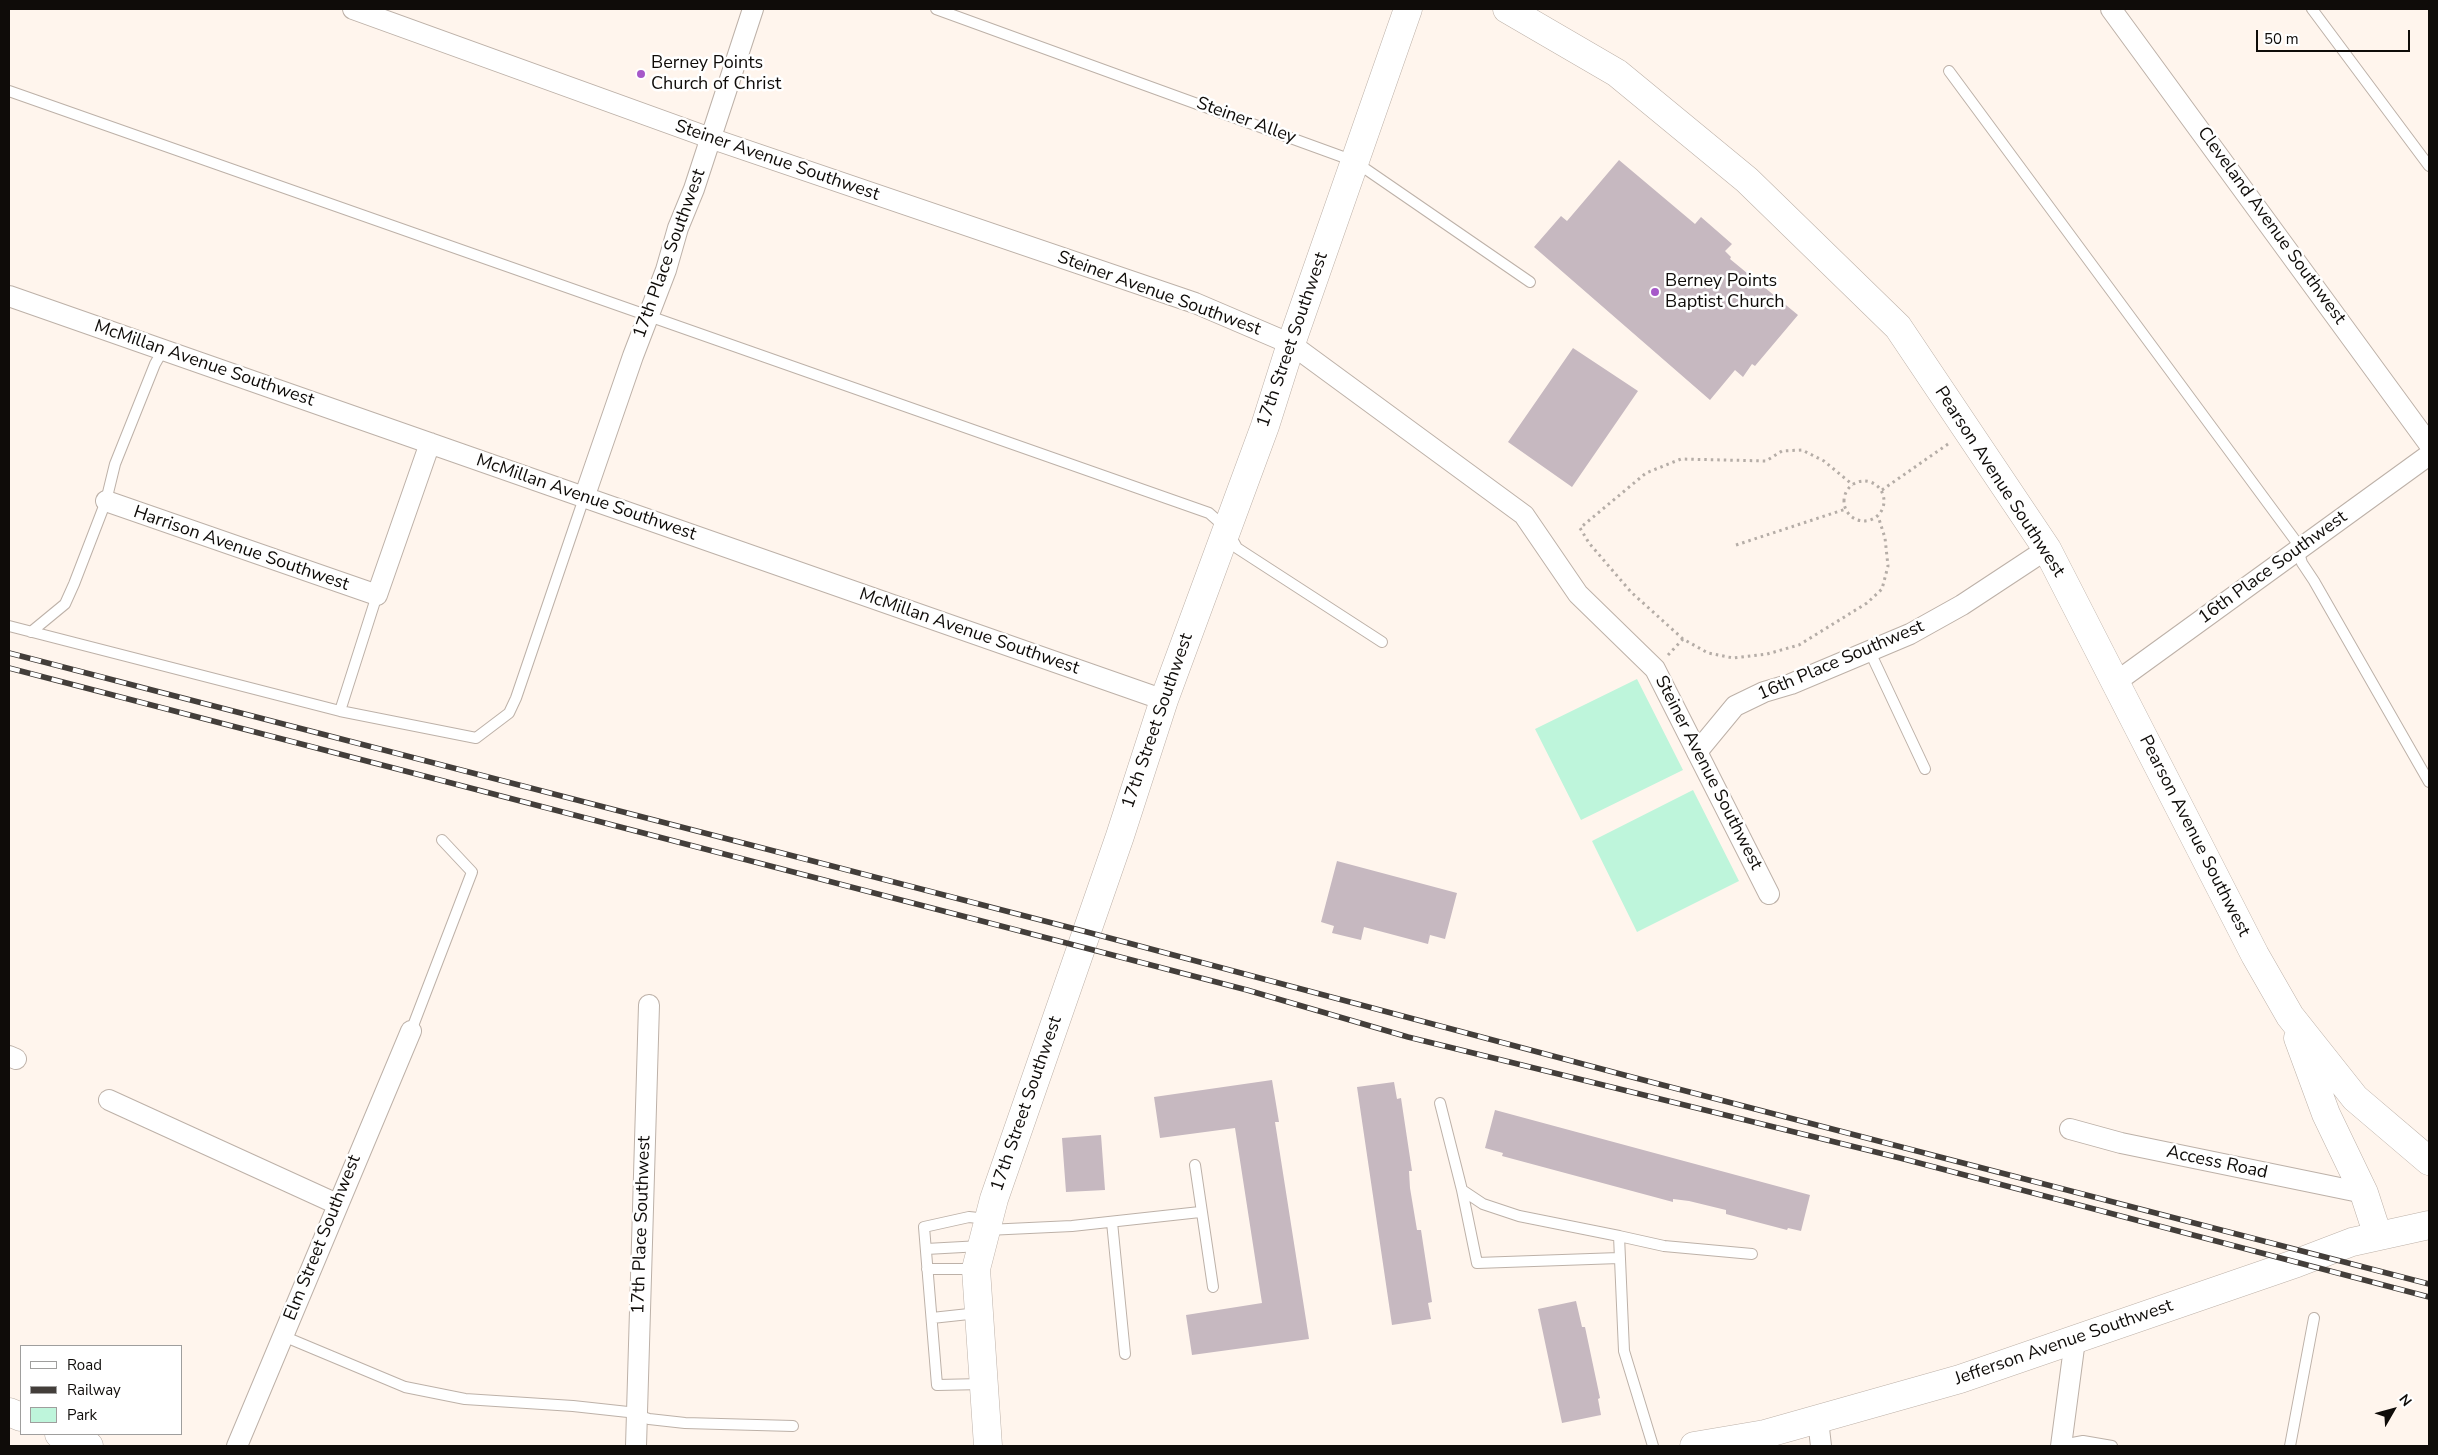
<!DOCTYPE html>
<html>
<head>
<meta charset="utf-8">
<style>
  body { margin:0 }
  #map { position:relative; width:2438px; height:1455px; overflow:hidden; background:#fff5ed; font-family:"Nunito Sans",sans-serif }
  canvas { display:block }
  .frame { position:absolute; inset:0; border:10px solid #0f0c09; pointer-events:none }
  .legend { position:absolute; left:20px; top:1345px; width:162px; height:90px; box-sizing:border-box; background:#fff; border:1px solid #9f9e9d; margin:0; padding:6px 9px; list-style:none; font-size:15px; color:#0f0c09 }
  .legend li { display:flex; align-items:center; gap:10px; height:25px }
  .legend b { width:25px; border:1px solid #9f9e9d }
  .north { position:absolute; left:2368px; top:1385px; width:50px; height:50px; -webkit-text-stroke:4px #fff; paint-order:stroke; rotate:52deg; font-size:14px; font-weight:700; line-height:20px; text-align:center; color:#0f0c09 }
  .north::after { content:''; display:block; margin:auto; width:18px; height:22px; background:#0f0c09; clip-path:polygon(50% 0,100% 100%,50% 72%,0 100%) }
  .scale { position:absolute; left:2256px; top:30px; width:154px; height:22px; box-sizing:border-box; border:2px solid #0f0c09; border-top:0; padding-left:6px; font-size:15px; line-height:18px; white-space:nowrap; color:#0f0c09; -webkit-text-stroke:4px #fff; paint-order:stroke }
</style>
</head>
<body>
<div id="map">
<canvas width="2438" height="1455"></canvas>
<div class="frame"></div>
<ul class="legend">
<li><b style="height:6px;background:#fff"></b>Road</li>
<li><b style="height:6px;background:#433e3a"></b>Railway</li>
<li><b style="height:14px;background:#bef5db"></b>Park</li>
</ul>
<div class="north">N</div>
<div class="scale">50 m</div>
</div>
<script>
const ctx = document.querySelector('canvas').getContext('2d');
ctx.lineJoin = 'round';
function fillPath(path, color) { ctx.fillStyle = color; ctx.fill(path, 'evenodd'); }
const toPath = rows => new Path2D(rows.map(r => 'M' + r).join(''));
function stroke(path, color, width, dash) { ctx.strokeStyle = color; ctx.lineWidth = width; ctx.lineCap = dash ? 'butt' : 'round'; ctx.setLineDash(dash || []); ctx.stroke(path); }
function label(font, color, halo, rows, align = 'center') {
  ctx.font = font + ' "Nunito Sans",sans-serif'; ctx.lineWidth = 5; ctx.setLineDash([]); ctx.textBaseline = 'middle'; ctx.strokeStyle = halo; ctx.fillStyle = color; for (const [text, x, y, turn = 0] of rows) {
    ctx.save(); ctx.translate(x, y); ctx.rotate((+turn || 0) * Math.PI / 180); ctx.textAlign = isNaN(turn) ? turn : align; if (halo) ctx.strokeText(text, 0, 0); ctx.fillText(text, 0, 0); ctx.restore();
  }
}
fillPath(toPath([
  [1637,679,1683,770,1581,820,1535,729],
  [1693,790,1739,881,1637,932,1592,841]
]), '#bef5db');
fillPath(toPath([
  [1619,160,1695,224,1701,217,1732,244,1725,251,1731,257,1730,259,1798,315,1755,366,1752,364,1743,377,1735,370,1710,400,1534,247,1561,216,1567,221],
  [1573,348,1638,391,1572,487,1508,442],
  [1337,861,1457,893,1445,939,1430,935,1428,944,1364,927,1361,940,1332,933,1334,926,1321,922],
  [1272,1080,1279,1122,1275,1122,1309,1339,1192,1355,1186,1315,1262,1303,1235,1128,1160,1138,1154,1097],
  [1394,1082,1397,1099,1401,1098,1412,1171,1409,1171,1410,1188,1417,1230,1421,1230,1432,1302,1428,1303,1431,1319,1392,1325,1357,1087],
  [1495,1110,1810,1195,1801,1231,1788,1228,1787,1230,1726,1214,1726,1210,1689,1201,1673,1199,1673,1202,1502,1156,1503,1153,1485,1148],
  [1101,1135,1105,1190,1066,1192,1062,1138],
  [1576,1301,1582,1327,1585,1327,1600,1398,1598,1399,1601,1415,1562,1423,1538,1309]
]), '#c6b8c0');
const lane = toPath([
  [936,9,1354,161,1530,282],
  [2312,9,2429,166],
  [1949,71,2295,540,2302,563,2314,581,2429,782],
  [9,91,1209,513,1226,528,1237,548,1382,642],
  [9,626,340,711,476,738,509,713,516,698,584,498],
  [31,632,65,604,74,584,106,501,115,464,155,364,163,350],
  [1870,652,1925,769],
  [340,711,377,595],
  [411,1031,472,872,442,840],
  [1440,1103,1462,1190,1483,1204,1519,1216,1619,1236,1624,1351,1653,1446],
  [1195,1165,1213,1287],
  [1462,1190,1477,1263,1619,1258],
  [1112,1222,1125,1354],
  [987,1230,1072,1226,1200,1212],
  [1619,1236,1664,1246,1752,1254],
  [926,1249,981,1246],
  [927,1269,975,1269],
  [932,1318,978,1313],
  [283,1336,405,1387,465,1399,573,1406,628,1412,649,1419,685,1423,793,1426],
  [983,1384,937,1385,924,1227,969,1217,987,1219],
  [2062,1445,2083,1441,2112,1446],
  [2290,1446,2314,1318]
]);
const street = toPath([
  [353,9,710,138,1195,303,1291,344,1524,515,1578,594,1655,669,1769,894],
  [2111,9,2429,444],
  [9,296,1164,700],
  [584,498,633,356,666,270,678,228,694,189,753,9],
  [106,501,377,595,430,443],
  [2116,682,2429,455],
  [1697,752,1735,706,1764,692,1791,684,1910,634,1962,605,2047,549],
  [9,1056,16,1059],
  [109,1100,337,1204],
  [2070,1129,2121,1143,2364,1193],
  [1818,1420,1821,1446],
  [237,1446,411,1031],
  [636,1446,649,1005],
  [2061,1446,2075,1340]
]);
const secondary = toPath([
  [1507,9,1617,73,1747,180,1898,327,2047,549,2255,955,2290,1016,2355,1098,2429,1161],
  [2298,1038,2326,1114,2364,1193,2378,1236],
  [9,1412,21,1417],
  [59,1434,89,1446],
  [988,1446,976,1269,994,1199,1120,836,1164,700,1265,426,1291,344,1408,9],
  [1694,1446,1765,1434,1960,1379,2297,1263,2352,1242,2429,1225]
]);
stroke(lane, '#bdb1a8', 12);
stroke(street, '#bdb1a8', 22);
stroke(secondary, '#bdb1a8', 29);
stroke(toPath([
  '1844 501a20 20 0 1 1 40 0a20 20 0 1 1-40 0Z',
  [1882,490,1948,444],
  [1736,545,1846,509],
  [1683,639,1631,592,1589,543,1580,528,1646,473,1681,459,1766,461,1782,451,1802,450,1824,461,1853,485],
  [1668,655,1683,639,1708,653,1733,658,1767,654,1799,645,1867,603,1882,589,1888,566,1885,538,1878,516]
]), '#b5ada7', 3, [2.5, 4]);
stroke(lane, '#fff', 10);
stroke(street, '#fff', 20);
stroke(secondary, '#fff', 28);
const rail = toPath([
  [9,653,1087,932,1628,1076,2429,1284],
  [9,668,1247,990,1408,1037,1900,1158,2429,1297]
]);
stroke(rail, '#433e3a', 5.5);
stroke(rail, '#fff', 4, [11]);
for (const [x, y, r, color] of [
  [641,74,5,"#a658c9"],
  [1655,292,5,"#a658c9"]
]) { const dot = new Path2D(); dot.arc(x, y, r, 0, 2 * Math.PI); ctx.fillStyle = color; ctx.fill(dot); stroke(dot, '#fff', 2); }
label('18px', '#0f0c09', '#fff', [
  ["Berney Points",651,64],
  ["Church of Christ",651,85],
  ["Berney Points",1665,282],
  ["Baptist Church",1665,303]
], 'left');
label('18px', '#0f0c09', '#fff', [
  ["Steiner Alley",1246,121,20],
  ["Steiner Avenue Southwest",777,161,19],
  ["Cleveland Avenue Southwest",2271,226,54],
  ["17th Place Southwest",670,254,-70],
  ["Steiner Avenue Southwest",1159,294,20],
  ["17th Street Southwest",1293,340,-71],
  ["McMillan Avenue Southwest",204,364,19],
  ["Pearson Avenue Southwest",1999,482,57],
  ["McMillan Avenue Southwest",586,498,19],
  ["Harrison Avenue Southwest",241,549,19],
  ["16th Place Southwest",2273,568,-36],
  ["McMillan Avenue Southwest",969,632,19],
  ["16th Place Southwest",1841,661,-23],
  ["17th Street Southwest",1158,721,-71],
  ["Steiner Avenue Southwest",1708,773,63],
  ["Pearson Avenue Southwest",2194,836,63],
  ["17th Street Southwest",1027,1104,-71],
  ["Access Road",2217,1163,12],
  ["17th Place Southwest",642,1225,-88],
  ["Elm Street Southwest",323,1238,-68],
  ["Jefferson Avenue Southwest",2064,1343,-19]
]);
</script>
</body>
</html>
